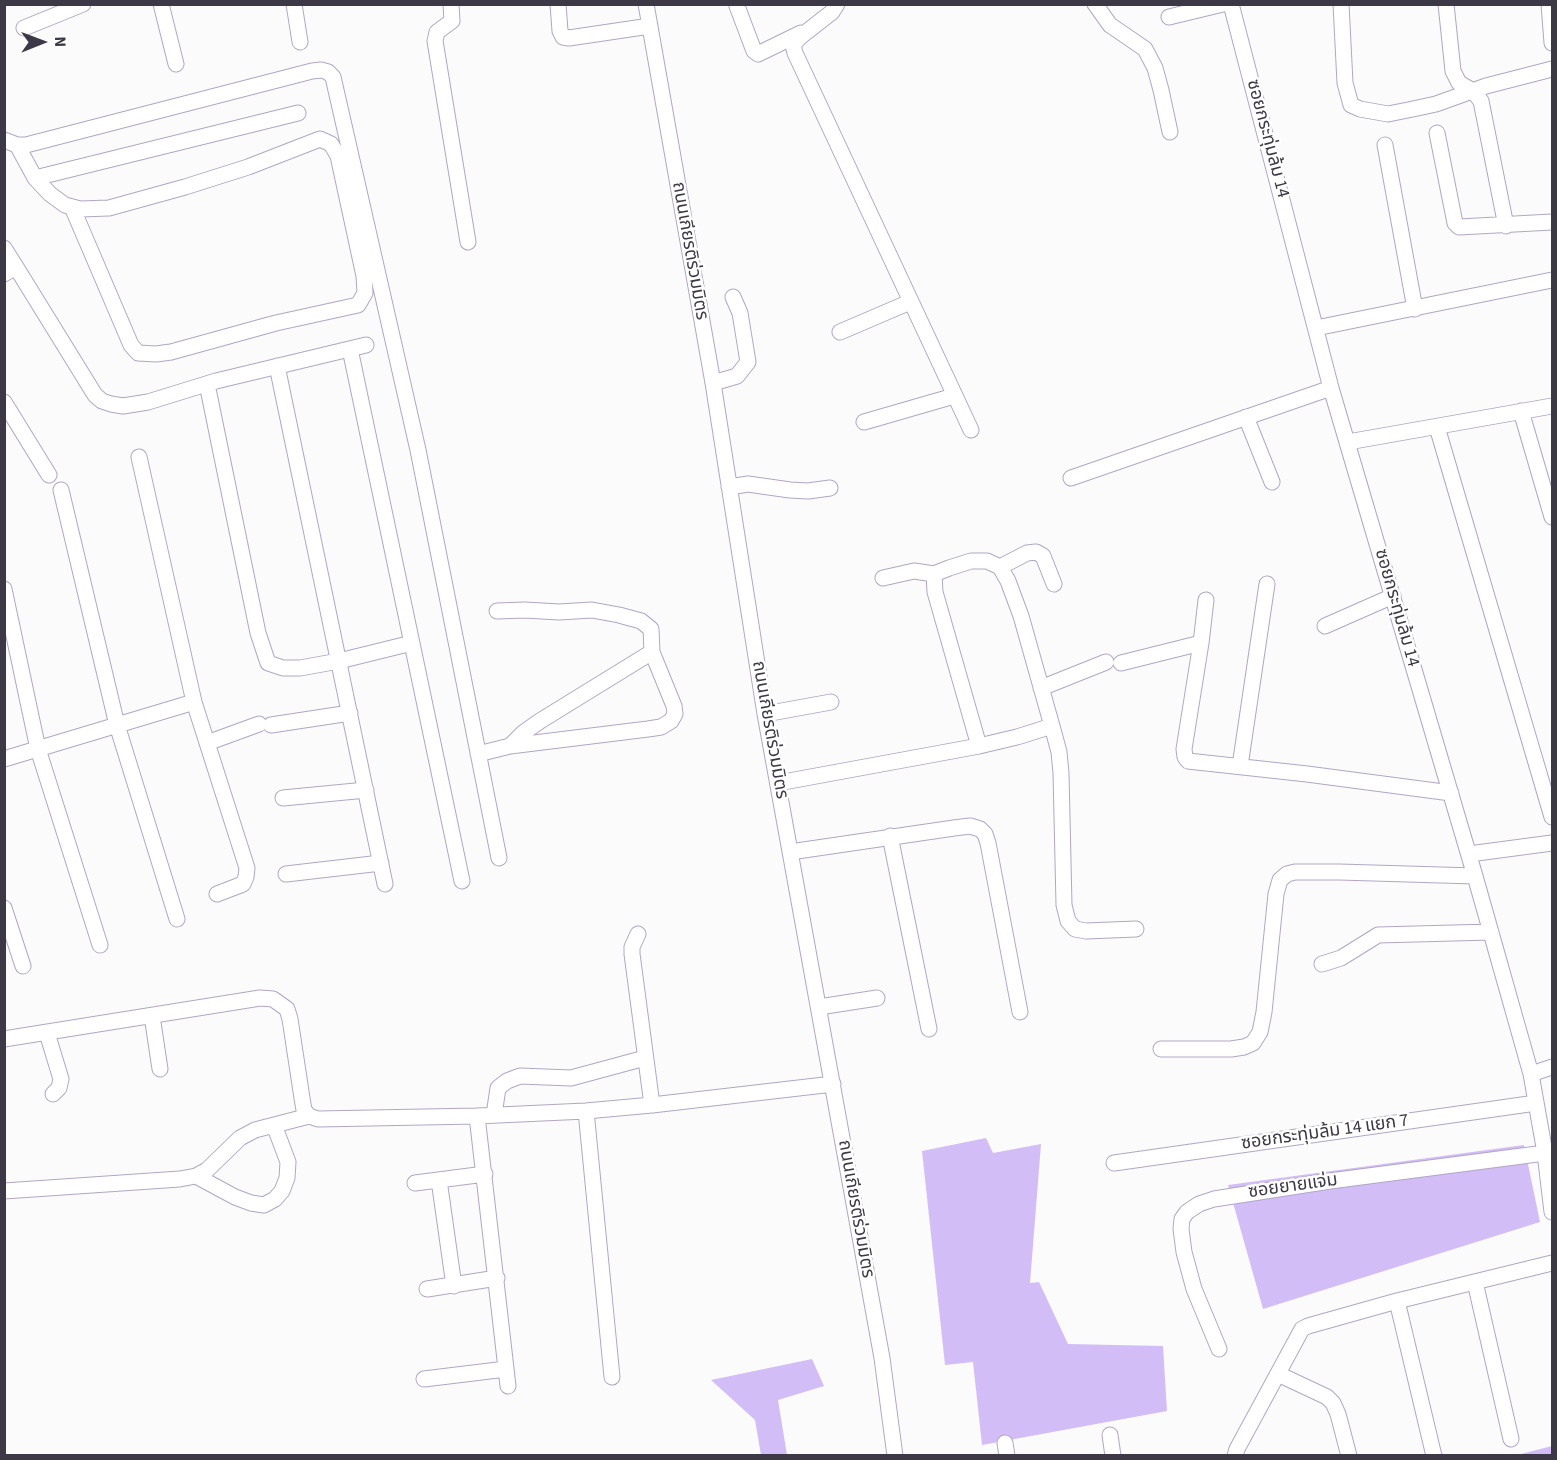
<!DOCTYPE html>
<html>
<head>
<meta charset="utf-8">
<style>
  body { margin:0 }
  #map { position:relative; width:1557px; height:1460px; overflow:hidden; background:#fbfbfb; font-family:"Source Sans 3",sans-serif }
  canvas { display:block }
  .frame { position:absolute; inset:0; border:6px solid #3d3845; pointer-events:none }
  .north { position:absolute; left:12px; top:12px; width:60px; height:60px; -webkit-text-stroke:4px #fff; paint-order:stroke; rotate:89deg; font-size:16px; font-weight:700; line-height:24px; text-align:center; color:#3d3845 }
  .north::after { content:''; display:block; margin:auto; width:21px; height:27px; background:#3d3845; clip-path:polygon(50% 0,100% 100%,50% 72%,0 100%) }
</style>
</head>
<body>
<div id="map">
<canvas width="1557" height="1460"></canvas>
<div class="frame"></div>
<div class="north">N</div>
</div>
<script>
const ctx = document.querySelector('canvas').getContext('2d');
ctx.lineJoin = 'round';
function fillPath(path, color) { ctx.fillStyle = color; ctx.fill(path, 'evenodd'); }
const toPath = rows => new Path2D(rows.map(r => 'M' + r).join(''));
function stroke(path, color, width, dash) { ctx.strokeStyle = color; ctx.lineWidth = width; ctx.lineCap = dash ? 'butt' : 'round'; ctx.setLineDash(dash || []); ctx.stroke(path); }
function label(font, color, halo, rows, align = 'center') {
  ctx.font = font + ' "Source Sans 3","Noto Sans Thai",sans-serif'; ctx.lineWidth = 5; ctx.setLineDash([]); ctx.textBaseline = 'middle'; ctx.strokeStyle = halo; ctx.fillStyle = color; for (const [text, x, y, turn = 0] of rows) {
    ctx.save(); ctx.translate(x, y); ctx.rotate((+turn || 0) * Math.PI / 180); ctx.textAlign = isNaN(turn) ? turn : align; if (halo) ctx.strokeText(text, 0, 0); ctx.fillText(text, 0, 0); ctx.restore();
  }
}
fillPath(toPath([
  [986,1138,993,1153,1041,1144,1030,1283,1039,1282,1068,1344,1163,1346,1167,1411,982,1445,973,1362,945,1365,922,1151],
  [1524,1145,1540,1222,1263,1309,1228,1185],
  [812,1359,824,1386,778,1400,787,1455,761,1455,755,1420,711,1380],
  [1552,1446,1552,1455,1517,1455]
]), '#d3bdf7');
const minor = toPath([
  [161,4,176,64],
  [294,4,300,42],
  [451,4,452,21,437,32,435,41,468,242],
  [558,4,560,31,563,37,569,38,650,26],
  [646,4,713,383,765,714,882,1358,895,1456],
  [837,4,832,12,800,37,793,45,795,53,971,430],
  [1095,4,1110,25,1145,49,1155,68,1161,90,1170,132],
  [1231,4,1331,388,1475,876,1531,1074,1545,1153,1552,1212],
  [1341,4,1345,83,1351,105,1360,109,1388,114,1413,109,1436,104,1486,86,1552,69],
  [1446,4,1453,71,1459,83,1473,91,1481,101,1506,226],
  [1549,4,1552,43],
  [737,6,754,51,758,54,801,33],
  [1169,17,1223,4],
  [24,28,83,4],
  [1437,133,1455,223,1459,227,1552,222],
  [4,140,17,145,26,145,312,71,321,70,328,72,333,77,418,450,499,858],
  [17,145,35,178,50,194,65,205,80,209,109,208,185,187,248,167,320,139,331,144,338,156,364,276,365,293,358,305,276,323,171,352,156,354,138,353,131,345,72,207],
  [1385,145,1415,309],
  [35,178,298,113],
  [4,248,16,267,4,274],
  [16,267,95,395,102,401,111,404,123,406,148,402,216,381,366,345],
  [1316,328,1552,280],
  [840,332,910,302],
  [350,349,462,881],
  [277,366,385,884],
  [713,383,737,376,748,362,740,313,733,297],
  [207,384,258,633,268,663,283,668,300,668,339,661,412,643],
  [4,402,49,475],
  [1521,411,1552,517],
  [1246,417,1272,482],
  [864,422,954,396],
  [1437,427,1552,817],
  [1348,442,1552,406],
  [139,457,194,702],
  [1071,478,1331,388],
  [729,487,748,484,790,490,808,491,830,488],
  [61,490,117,725,177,919],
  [1000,567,1027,553,1036,552,1043,556,1054,584],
  [883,578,914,571,934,574],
  [4,589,38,749,100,945],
  [1206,600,1201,643,1184,749,1185,757,1188,761,1307,774,1451,793],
  [1325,626,1393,596],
  [1121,663,1201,643],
  [1041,688,1106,662],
  [765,714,831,702],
  [271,725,350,713],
  [207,743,259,724],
  [510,746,648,729,661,727,671,721,675,714,674,706,652,652],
  [979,746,935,592,934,574,949,568,971,561,987,561,1000,567,1008,581,1021,616,1052,726],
  [478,754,510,746,523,733,540,721,652,652,651,629,641,621,619,615,592,610,559,612,525,610,497,611],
  [4,759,194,702,247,868,246,877,243,884,217,894],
  [1240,766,1267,584],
  [778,783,979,746,1017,737,1052,726,1059,752,1061,773,1064,905,1068,921,1075,929,1086,931,1136,929],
  [283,798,366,790],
  [890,836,929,1029],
  [790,852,954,828,970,826,980,829,985,834,988,843,1020,1012],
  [1469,854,1552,843],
  [286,874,381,863],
  [4,908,23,966],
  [638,934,632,947,632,954,652,1105],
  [1322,964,1341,958,1378,935,1491,932],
  [819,1007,877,998],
  [152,1016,160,1069],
  [47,1033,61,1079,59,1088,53,1094],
  [4,1039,260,998,273,999,287,1009,290,1019,302,1098,304,1110,309,1116,318,1119,477,1116,586,1111],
  [1161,1049,1231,1049,1244,1047,1253,1043,1260,1032,1264,1012,1276,894,1280,880,1287,874,1295,872,1339,872,1475,876],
  [1531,1074,1552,1067],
  [494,1115,498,1088,507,1081,520,1076,571,1078,645,1058],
  [477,1116,508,1386],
  [1114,1163,1536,1103],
  [196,1176,235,1197,251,1203,264,1205,275,1199,282,1191,287,1178,288,1162,274,1125],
  [439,1180,454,1286],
  [415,1183,485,1174],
  [4,1191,180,1179,196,1176,207,1170,240,1138,255,1130,309,1116],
  [1475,1282,1511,1439],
  [427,1289,497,1278],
  [1397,1301,1434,1456],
  [1219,1349,1194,1289,1184,1252,1181,1229,1182,1219,1187,1212,1199,1204,1214,1199,1330,1181,1545,1153],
  [1278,1374,1327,1397,1333,1403,1338,1414,1349,1456],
  [612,1377,586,1111,652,1105,833,1084],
  [424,1379,506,1369],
  [1110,1435,1113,1456],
  [1005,1443,1007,1456],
  [1235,1456,1237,1449,1302,1329,1308,1326,1397,1301,1552,1263]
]);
stroke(minor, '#b2a6c5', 17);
stroke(minor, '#fff', 15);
label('18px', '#3d3845', '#fff', [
  ["ซอยกระทุ่มล้ม 14",1267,139,75],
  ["ถนนเกียรติร่วมมิตร",689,251,80],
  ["ซอยกระทุ่มล้ม 14",1396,608,74],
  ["ถนนเกียรติร่วมมิตร",769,730,80],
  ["ซอยกระทุ่มล้ม 14 แยก 7",1325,1133,-8],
  ["ซอยยายแจ่ม",1293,1187,-8],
  ["ถนนเกียรติร่วมมิตร",855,1209,80]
]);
</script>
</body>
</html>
